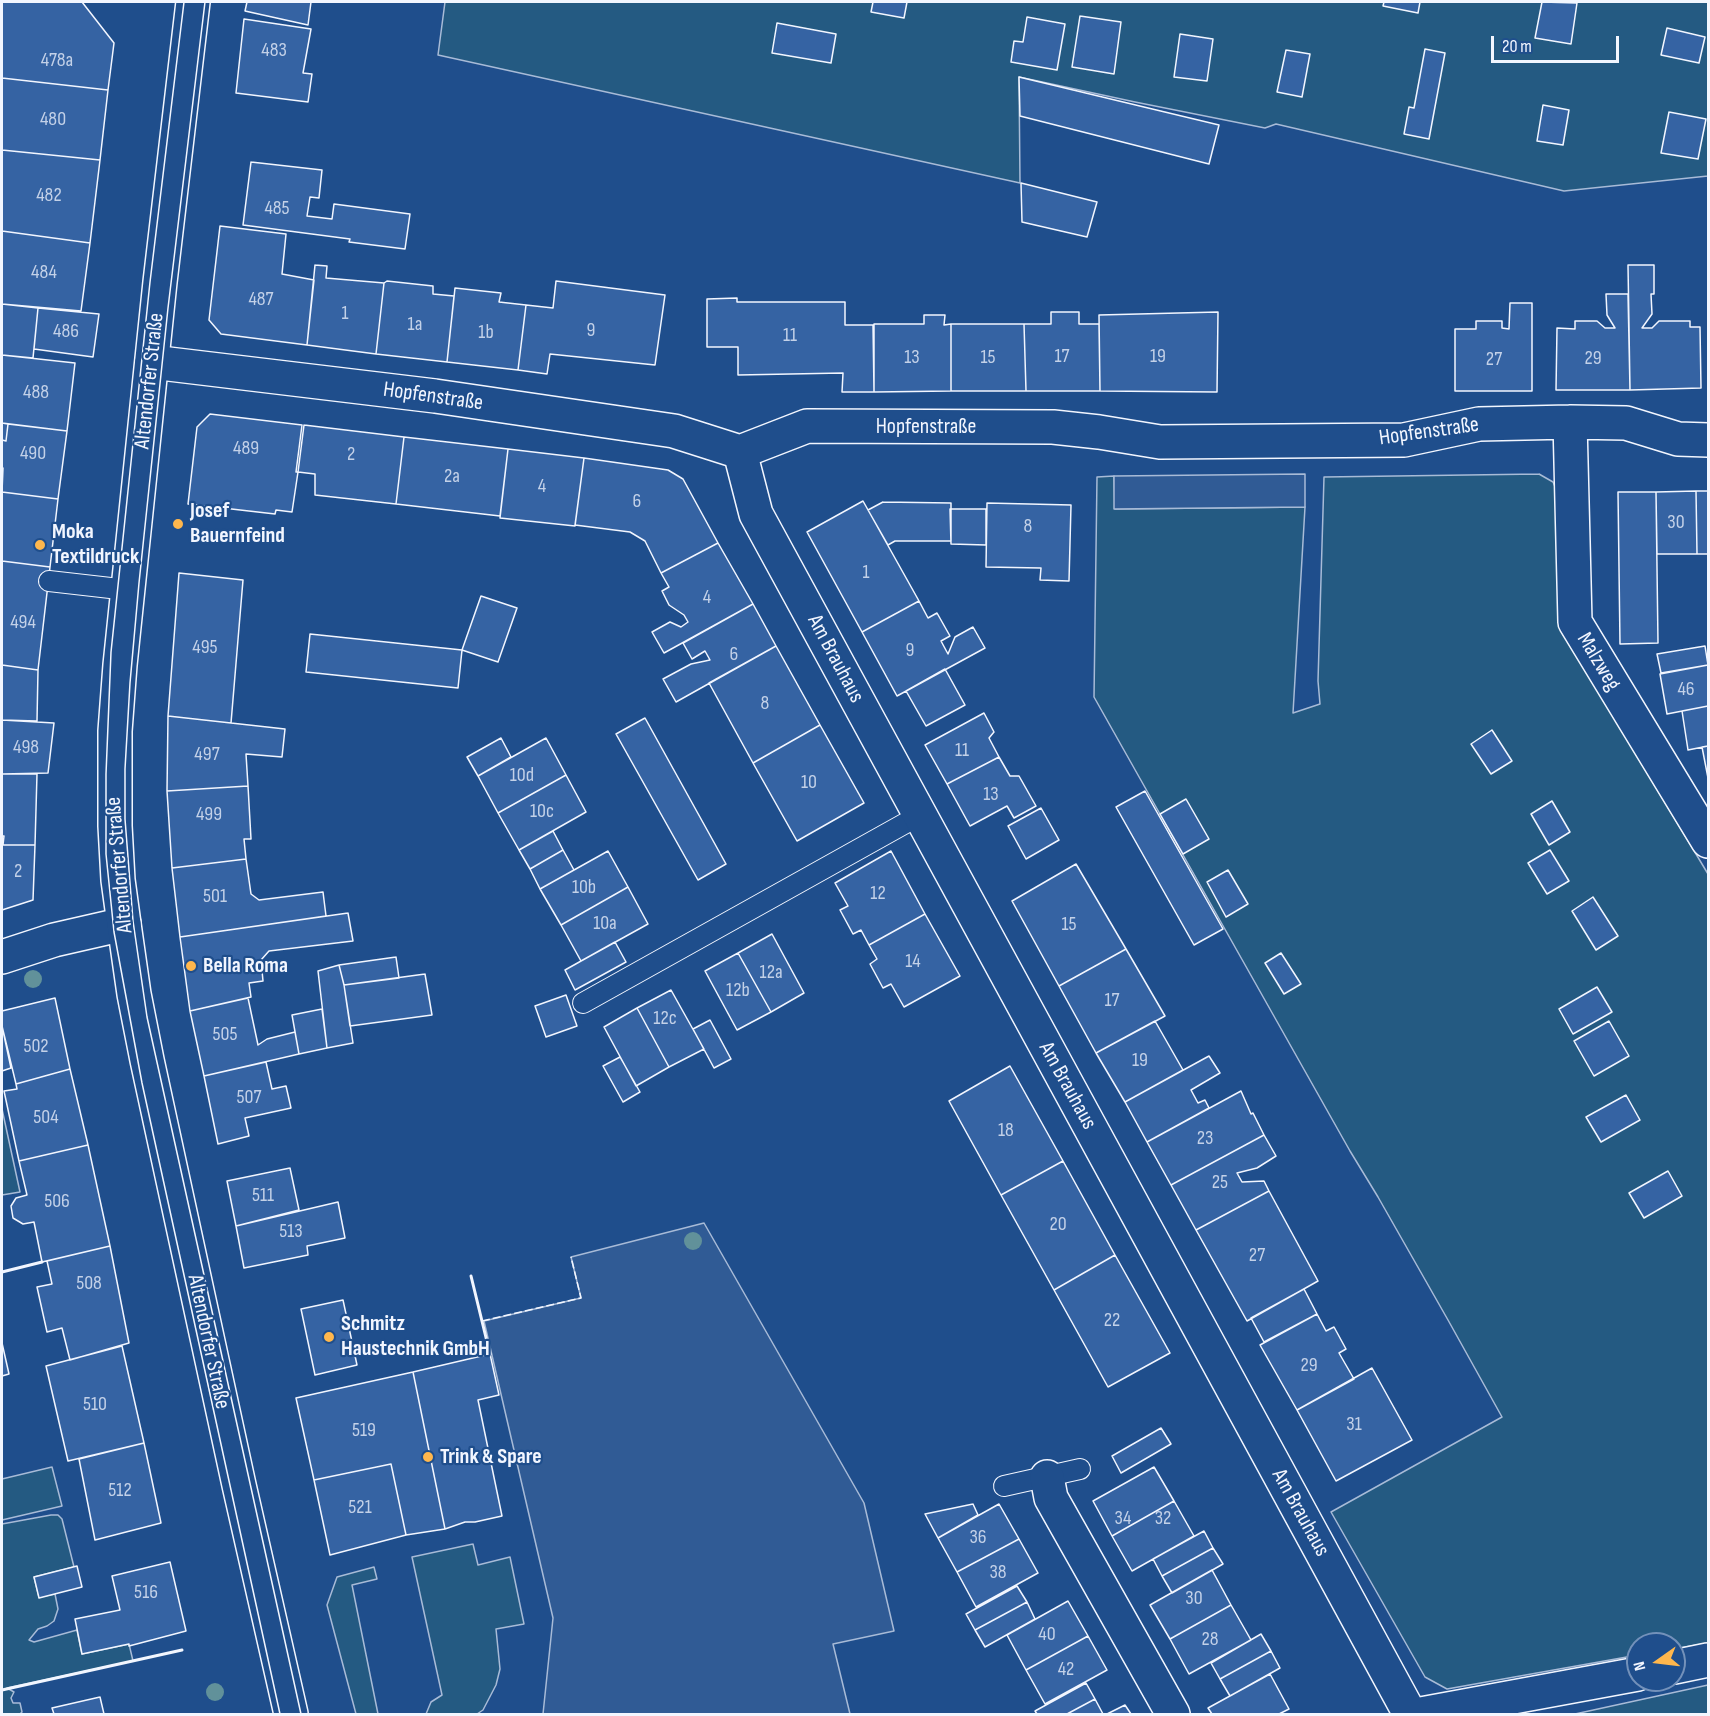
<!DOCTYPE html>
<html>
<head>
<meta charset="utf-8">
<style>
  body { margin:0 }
  #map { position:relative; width:1710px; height:1716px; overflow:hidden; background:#1f4e8c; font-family:"Sofia Sans Condensed",sans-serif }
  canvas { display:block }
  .frame { position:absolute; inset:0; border:3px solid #f2f6ff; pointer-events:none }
  .north { position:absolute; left:1626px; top:1632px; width:60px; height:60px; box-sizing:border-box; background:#1f4e8c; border:2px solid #7391ba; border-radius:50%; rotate:256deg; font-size:16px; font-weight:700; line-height:24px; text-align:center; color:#f2f6ff }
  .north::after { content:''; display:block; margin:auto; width:21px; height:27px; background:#ffb74d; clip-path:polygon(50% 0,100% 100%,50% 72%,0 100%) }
  .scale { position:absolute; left:1491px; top:36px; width:128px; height:27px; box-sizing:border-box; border:3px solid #f2f6ff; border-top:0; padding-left:8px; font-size:18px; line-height:21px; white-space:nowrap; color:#f2f6ff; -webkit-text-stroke:4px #1f4e8c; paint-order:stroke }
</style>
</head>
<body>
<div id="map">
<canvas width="1710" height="1716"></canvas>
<div class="frame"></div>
<div class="north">N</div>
<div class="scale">20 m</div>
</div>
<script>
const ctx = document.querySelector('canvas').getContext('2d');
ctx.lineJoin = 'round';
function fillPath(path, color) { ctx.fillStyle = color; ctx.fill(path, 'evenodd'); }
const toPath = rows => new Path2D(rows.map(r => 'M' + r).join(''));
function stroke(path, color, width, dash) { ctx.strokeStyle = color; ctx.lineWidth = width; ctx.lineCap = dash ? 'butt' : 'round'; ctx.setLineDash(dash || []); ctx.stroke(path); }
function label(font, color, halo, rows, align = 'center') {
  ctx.font = font + ' "Sofia Sans Condensed",sans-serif'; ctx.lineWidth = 4.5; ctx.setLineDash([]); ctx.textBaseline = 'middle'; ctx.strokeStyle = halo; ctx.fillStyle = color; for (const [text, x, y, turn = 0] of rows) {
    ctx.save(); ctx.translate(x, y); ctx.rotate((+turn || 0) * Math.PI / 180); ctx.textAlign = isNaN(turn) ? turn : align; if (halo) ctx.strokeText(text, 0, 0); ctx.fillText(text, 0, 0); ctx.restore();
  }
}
const green = toPath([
  [445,2,1708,2,1708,176,1564,191,1276,124,1265,128,1135,102,1019,77,1020,183,438,55,445,2],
  [1539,474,1553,482,1560,498,1559,626,1708,874,1708,1643,1674,1649,1674,1644,1638,1644,1638,1655,1447,1689,1425,1677,1331,1512,1502,1417,1448,1320,1378,1197,1350,1151,1094,697,1097,477,1114,476,1115,509,1305,507,1293,713,1320,704,1318,681,1324,477,1539,474],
  [2,1109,20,1192,2,1195,2,1109],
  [52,1467,62,1506,2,1520,2,1479,52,1467],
  [51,1515,58,1515,62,1519,74,1567,34,1577,39,1597,55,1594,58,1609,54,1621,47,1626,38,1629,29,1640,34,1642,77,1630,82,1654,129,1644,133,1661,7,1688,14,1692,11,1698,13,1703,20,1703,22,1712,20,1714,2,1714,2,1524,51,1515],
  [473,1544,478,1565,510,1557,524,1624,496,1629,500,1669,496,1685,483,1710,477,1714,426,1714,431,1702,442,1695,412,1557,473,1544],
  [374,1567,377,1579,352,1585,378,1714,356,1714,327,1605,337,1577,374,1567],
  [1708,1685,1708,1714,1575,1714,1708,1685]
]);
fillPath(green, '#245a82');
stroke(green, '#a8bbd7', 1.5);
const parking = toPath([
  [1305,474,1305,507,1114,509,1114,476,1305,474],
  [704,1223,864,1503,894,1631,833,1644,850,1714,543,1714,553,1618,484,1321,581,1298,571,1257,704,1223]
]);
fillPath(parking, '#305b95');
stroke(parking, '#a8bbd7', 1.5);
const building = toPath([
  [2,2,82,2,114,43,108,90,2,78,2,2],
  [247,2,311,2,308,25,245,11,247,2],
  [873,2,907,2,904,18,871,12,873,2],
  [1384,2,1420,2,1418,13,1383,6,1384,2],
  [1542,2,1577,3,1571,44,1535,38,1542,2],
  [1080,16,1121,22,1114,74,1072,67,1080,16],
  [1027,17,1065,24,1057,70,1011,62,1014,41,1023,42,1027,17],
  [244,19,311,29,303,73,312,74,308,102,236,93,244,19],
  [777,23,836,34,831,63,772,53,777,23],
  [1667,28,1705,37,1699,63,1661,55,1667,28],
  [1180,34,1213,39,1207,81,1174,77,1180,34],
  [1425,49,1445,53,1429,139,1404,134,1409,107,1414,108,1425,49],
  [1286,50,1310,54,1302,97,1277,92,1286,50],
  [1019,77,1219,125,1209,164,1020,116,1019,77],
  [2,78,108,90,100,160,2,150,2,78],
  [1543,105,1569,110,1563,145,1537,141,1543,105],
  [1669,112,1706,119,1698,159,1661,153,1669,112],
  [2,150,100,160,90,243,2,231,2,150],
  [251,162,322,170,319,198,310,197,307,216,332,219,334,204,410,214,405,249,349,242,350,239,243,225,251,162],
  [1021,183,1097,202,1087,237,1022,222,1021,183],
  [220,226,286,234,282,274,314,280,307,345,221,334,209,320,220,226],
  [2,231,90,243,81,311,2,304,2,231],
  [315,265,327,266,326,278,384,283,376,354,307,345,315,265],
  [1628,265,1654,265,1654,294,1651,294,1652,314,1642,328,1652,328,1659,321,1690,321,1690,327,1700,327,1701,388,1630,390,1628,265],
  [387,281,433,286,433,294,454,296,447,362,376,354,384,283,387,281],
  [556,281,665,295,655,365,550,354,547,374,518,370,526,305,553,308,556,281],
  [455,288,501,293,499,302,526,305,518,370,447,362,455,288],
  [1606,294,1628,294,1630,390,1556,390,1557,328,1575,329,1575,321,1597,321,1605,328,1615,328,1607,315,1606,294],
  [737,298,737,302,845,302,845,325,873,325,874,392,842,392,843,373,738,375,738,347,707,347,707,299,737,298],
  [1510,303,1532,303,1532,391,1455,391,1455,329,1476,329,1476,321,1502,321,1502,328,1509,329,1510,303],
  [2,304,38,308,33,358,2,355,2,304],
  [38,308,99,314,93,357,34,349,38,308],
  [1051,312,1079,312,1079,324,1099,324,1100,391,1026,391,1024,324,1051,324,1051,312],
  [1218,312,1217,392,1100,391,1099,315,1218,312],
  [924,315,945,315,944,325,951,324,951,391,874,392,874,324,924,324,924,315],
  [951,324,1024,324,1026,391,951,391,951,324],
  [2,355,75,363,67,431,2,423,2,355],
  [210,414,302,425,296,472,298,472,292,512,276,510,275,514,188,504,197,427,210,414],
  [2,423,8,424,6,441,2,440,2,423],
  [8,424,67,431,58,499,2,492,3,468,2,468,2,440,6,441,8,424],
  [304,425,404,437,396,504,315,495,315,474,298,472,304,425],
  [404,437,508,449,500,516,396,504,404,437],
  [508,449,584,458,575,526,500,518,508,449],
  [584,458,668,470,683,479,718,543,661,573,645,541,630,532,575,525,584,458],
  [1696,491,1708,491,1708,554,1697,554,1696,491],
  [1696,491,1697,554,1657,554,1656,492,1696,491],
  [2,492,58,499,50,567,2,561,2,492],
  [1618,492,1656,492,1658,643,1620,644,1618,492],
  [863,501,919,601,862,632,807,532,863,501],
  [883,502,951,503,951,541,895,541,888,545,868,510,883,502],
  [987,503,1071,505,1069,581,1040,580,1041,568,986,567,987,503],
  [950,509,986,509,986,545,951,544,950,509],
  [718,543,753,604,664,653,652,632,670,622,681,627,688,622,684,615,669,605,662,591,669,587,661,573,718,543],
  [2,561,50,567,38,670,2,665,2,561],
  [179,573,243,580,231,723,168,716,179,573],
  [481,596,517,608,498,662,462,650,481,596],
  [919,601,928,618,937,613,950,636,941,641,948,654,955,637,973,627,985,648,897,696,862,632,919,601],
  [753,604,776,646,676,702,663,679,691,664,710,660,705,651,692,659,683,643,753,604],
  [310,634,462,650,458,688,306,672,310,634],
  [776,646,820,725,753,763,709,683,776,646],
  [1705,646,1708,665,1661,673,1657,654,1705,646],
  [2,665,38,670,37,721,2,720,2,665],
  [1708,665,1708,706,1667,714,1660,674,1708,665],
  [945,669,965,705,926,726,906,691,945,669],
  [1708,706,1708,746,1688,750,1682,711,1708,706],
  [984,713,994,732,989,738,999,757,947,784,925,745,984,713],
  [168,716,285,729,282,757,246,754,248,786,167,791,168,716],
  [645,718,726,864,698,880,616,734,645,718],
  [2,720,54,723,48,773,2,774,2,720],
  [820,725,864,803,797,841,753,763,820,725],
  [1492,730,1512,761,1491,774,1471,744,1492,730],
  [501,738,511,757,478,776,467,757,501,738],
  [546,738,566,775,498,813,478,776,546,738],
  [1708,746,1708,778,1702,747,1708,746],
  [999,757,1010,776,1019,776,1036,806,1014,818,1007,806,970,826,947,784,999,757],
  [2,774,37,774,35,845,3,845,4,836,2,836,2,774],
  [566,775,586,812,519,850,498,813,566,775],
  [248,786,251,839,244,839,246,859,172,868,167,791,248,786],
  [1145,791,1223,929,1194,945,1116,807,1145,791],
  [1186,799,1209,839,1183,854,1160,814,1186,799],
  [1552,801,1570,832,1549,845,1531,814,1552,801],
  [1041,808,1059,840,1026,859,1008,826,1041,808],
  [553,831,563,850,530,869,519,850,553,831],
  [2,836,4,836,3,845,35,845,33,900,2,910,2,836],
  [563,850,574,870,540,889,530,869,563,850],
  [1550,850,1569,881,1547,894,1528,863,1550,850],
  [608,851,628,887,561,925,540,889,608,851],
  [891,851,925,914,869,945,861,930,853,934,840,910,848,906,835,883,891,851],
  [246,859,251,894,259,900,323,892,326,916,180,937,172,868,246,859],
  [1076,864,1126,949,1059,986,1012,901,1076,864],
  [1228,870,1248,904,1226,917,1207,882,1228,870],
  [628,887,648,924,581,961,561,925,628,887],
  [1593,897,1618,936,1596,950,1572,911,1593,897],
  [348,913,353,941,269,951,261,960,263,981,249,983,251,997,190,1011,180,937,348,913],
  [925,914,960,976,904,1007,891,984,883,988,870,964,877,959,869,945,925,914],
  [772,934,804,993,771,1012,738,953,772,934],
  [615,942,626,962,575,990,565,970,615,942],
  [1126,949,1165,1016,1096,1053,1059,986,1126,949],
  [738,953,771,1012,737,1030,705,971,738,953],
  [1281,953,1301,984,1284,994,1265,963,1281,953],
  [396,957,399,978,344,985,339,965,396,957],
  [339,965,344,985,353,1043,327,1048,318,971,339,965],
  [425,974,432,1015,350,1026,344,985,425,974],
  [1597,987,1612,1012,1573,1034,1559,1009,1597,987],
  [671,990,704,1049,669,1067,637,1008,671,990],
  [566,995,577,1026,546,1037,535,1006,566,995],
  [55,998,70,1069,16,1084,2,1026,2,1011,55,998],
  [248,998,258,1045,267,1039,295,1032,299,1054,204,1076,190,1011,248,998],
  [637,1008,669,1067,636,1086,604,1027,637,1008],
  [322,1009,327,1048,299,1054,292,1015,322,1009],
  [710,1020,731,1059,714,1068,693,1029,710,1020],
  [1155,1021,1183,1070,1125,1102,1096,1053,1155,1021],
  [1609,1021,1629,1056,1594,1076,1574,1041,1609,1021],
  [2,1026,11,1068,2,1071,2,1026],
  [1209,1056,1220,1073,1191,1090,1198,1103,1205,1100,1209,1108,1147,1142,1125,1102,1209,1056],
  [620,1057,640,1092,623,1102,603,1066,620,1057],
  [266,1062,272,1089,286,1086,291,1108,245,1118,249,1136,218,1144,204,1076,266,1062],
  [1010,1066,1063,1161,1001,1195,949,1101,1010,1066],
  [70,1069,88,1145,19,1161,4,1091,17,1089,16,1084,70,1069],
  [1241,1091,1251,1114,1253,1113,1264,1135,1171,1185,1147,1142,1241,1091],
  [1626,1095,1640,1120,1601,1142,1586,1117,1626,1095],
  [1264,1135,1276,1156,1257,1168,1237,1173,1242,1182,1264,1181,1269,1191,1196,1230,1171,1185,1264,1135],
  [88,1145,110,1246,42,1262,34,1222,23,1224,13,1218,11,1206,16,1198,27,1195,19,1161,88,1145],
  [1063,1161,1115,1255,1054,1290,1001,1195,1063,1161],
  [290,1168,299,1210,236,1226,227,1181,290,1168],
  [1668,1171,1682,1196,1644,1218,1629,1193,1668,1171],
  [1269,1191,1318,1281,1247,1321,1196,1230,1269,1191],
  [338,1202,345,1238,307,1246,308,1255,244,1268,236,1226,338,1202],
  [110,1246,129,1343,70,1360,62,1328,47,1332,37,1287,52,1284,47,1261,110,1246],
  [1115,1255,1170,1353,1108,1387,1054,1290,1115,1255],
  [1304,1289,1317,1314,1264,1342,1251,1318,1304,1289],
  [343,1300,357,1365,315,1375,301,1309,343,1300],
  [1317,1314,1326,1331,1334,1327,1346,1349,1339,1353,1354,1379,1297,1410,1260,1345,1317,1314],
  [2,1343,9,1374,2,1376,2,1343],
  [122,1346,144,1443,68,1461,46,1366,122,1346],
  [490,1354,499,1395,478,1400,502,1516,475,1522,465,1522,445,1529,413,1372,490,1354],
  [1372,1368,1412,1440,1336,1481,1297,1410,1372,1368],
  [413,1372,445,1529,406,1535,391,1464,314,1480,296,1398,413,1372],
  [1161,1428,1171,1444,1121,1473,1112,1456,1161,1428],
  [144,1443,161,1523,95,1540,79,1459,144,1443],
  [391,1464,406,1535,330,1555,314,1480,391,1464],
  [1154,1467,1174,1501,1112,1536,1093,1501,1154,1467],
  [1174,1501,1194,1536,1132,1571,1112,1536,1174,1501],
  [973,1504,978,1515,938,1538,925,1514,973,1504],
  [999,1504,1019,1539,957,1572,938,1538,999,1504],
  [1204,1531,1213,1548,1162,1576,1153,1559,1204,1531],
  [1019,1539,1038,1573,976,1607,957,1572,1019,1539],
  [1213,1548,1223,1564,1172,1593,1162,1576,1213,1548],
  [170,1562,186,1631,129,1646,129,1644,82,1654,75,1619,120,1610,112,1576,170,1562],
  [77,1566,82,1587,39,1598,34,1577,77,1566],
  [1212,1570,1231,1605,1170,1639,1150,1605,1212,1570],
  [1017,1586,1027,1602,975,1630,966,1614,1017,1586],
  [1068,1601,1088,1636,1026,1670,1007,1635,1068,1601],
  [1027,1602,1035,1619,985,1647,975,1630,1027,1602],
  [1231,1605,1251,1640,1189,1674,1170,1639,1231,1605],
  [1261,1634,1271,1651,1220,1679,1211,1663,1261,1634],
  [1088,1636,1107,1670,1045,1704,1026,1670,1088,1636],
  [1271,1651,1280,1668,1230,1696,1220,1679,1271,1651],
  [1270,1674,1289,1709,1279,1714,1212,1714,1208,1708,1270,1674],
  [1086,1683,1095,1699,1067,1714,1037,1714,1035,1711,1086,1683],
  [100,1697,104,1714,54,1714,52,1708,100,1697],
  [1095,1699,1103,1714,1067,1714,1095,1699],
  [1125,1705,1131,1714,1107,1714,1125,1705]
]);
fillPath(building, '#3563a3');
stroke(building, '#f2f6ff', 1.5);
const service = toPath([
  [49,581,128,590],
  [583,1003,920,815],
  [1004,1486,1080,1469]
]);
const minor = toPath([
  [152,362,435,396,674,431,740,452,807,426,1053,427,1099,432,1160,442,1404,440,1479,424,1570,422,1626,423,1678,439,1708,440],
  [1570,422,1575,622,1708,841],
  [740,452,756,514,1410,1714],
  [2,957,54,940,124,924],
  [1047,1477,1051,1498,1173,1714],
  [1674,1667,1708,1660],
  [1421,1714,1638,1674]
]);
const primary = toPath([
  [193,2,160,282,120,665,115,731,115,826,118,880,124,924,134,994,147,1060,239,1485,291,1714]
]);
stroke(service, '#f2f6ff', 22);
stroke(minor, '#f2f6ff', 36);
stroke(primary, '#f2f6ff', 36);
stroke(service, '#1f4e8c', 20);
stroke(minor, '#1f4e8c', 33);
stroke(primary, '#1f4e8c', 33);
stroke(toPath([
  [184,2,150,282,111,652,106,774,106,854,114,932,142,1083,280,1714],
  [205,2,168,308,139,583,130,683,125,769,125,819,133,921,147,1017,301,1714]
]), '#f2f6ff', 1.5);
stroke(toPath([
  [482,1321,581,1298,571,1257]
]), '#f2f6ff', 1.5, [8, 3]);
stroke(toPath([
  [2,1272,42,1262],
  [471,1276,490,1354],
  [2,1690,182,1650]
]), '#f2f6ff', 3);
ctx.fillStyle = '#61919a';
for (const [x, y] of [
  [33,979],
  [693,1241],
  [215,1692]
]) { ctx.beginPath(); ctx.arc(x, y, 9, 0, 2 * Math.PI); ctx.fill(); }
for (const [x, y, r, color] of [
  [178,524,6,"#ffb74d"],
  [40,545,6,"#ffb74d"],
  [191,966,6,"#ffb74d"],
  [329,1337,6,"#ffb74d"],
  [428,1457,6,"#ffb74d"]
]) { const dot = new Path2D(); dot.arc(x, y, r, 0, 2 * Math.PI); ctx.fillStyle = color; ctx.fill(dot); stroke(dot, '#1f4e8c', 2); }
label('20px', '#c3d1e8', null, [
  ["483",274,51],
  ["478a",57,61],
  ["480",53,120],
  ["482",49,196],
  ["485",277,209],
  ["484",44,273],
  ["487",261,300],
  ["1",345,314],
  ["1a",415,325],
  ["9",591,331],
  ["486",66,332],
  ["1b",486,333],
  ["11",790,336],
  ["17",1062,357],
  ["19",1158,357],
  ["13",912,358],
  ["15",988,358],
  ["29",1593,359],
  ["27",1494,360],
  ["488",36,393],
  ["489",246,449],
  ["490",33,454],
  ["2",351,455],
  ["2a",452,477],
  ["4",542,487],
  ["6",637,502],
  ["30",1676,523],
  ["8",1028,527],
  ["1",866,573],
  ["4",707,598],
  ["494",23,623],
  ["495",205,648],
  ["9",910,651],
  ["6",734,655],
  ["46",1686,690],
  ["8",765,704],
  ["498",26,748],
  ["11",962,751],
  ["497",207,755],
  ["10d",522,776],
  ["10",809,783],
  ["13",991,795],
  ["10c",542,812],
  ["499",209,815],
  ["2",18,872],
  ["10b",584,888],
  ["12",878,894],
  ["501",215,897],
  ["10a",605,924],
  ["15",1069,925],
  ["14",913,962],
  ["12a",771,973],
  ["12b",738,991],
  ["17",1112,1001],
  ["12c",665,1019],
  ["505",225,1035],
  ["502",36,1047],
  ["19",1140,1061],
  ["507",249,1098],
  ["504",46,1118],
  ["18",1006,1131],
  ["23",1205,1139],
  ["25",1220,1183],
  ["511",263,1196],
  ["506",57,1202],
  ["20",1058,1225],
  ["513",291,1232],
  ["27",1257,1256],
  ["508",89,1284],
  ["22",1112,1321],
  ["29",1309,1366],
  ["510",95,1405],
  ["31",1354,1425],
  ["519",364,1431],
  ["512",120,1491],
  ["521",360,1508],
  ["34",1123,1519],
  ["32",1163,1519],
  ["36",978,1538],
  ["38",998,1573],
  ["516",146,1593],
  ["30",1194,1599],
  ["40",1047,1635],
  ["28",1210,1640],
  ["42",1066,1670]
]);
label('22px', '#f2f6ff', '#1f4e8c', [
  ["Altendorfer Straße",150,381,-84],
  ["Hopfenstraße",433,397,8],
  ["Hopfenstraße",926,427],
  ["Hopfenstraße",1429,432,-8],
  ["Am Brauhaus",835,659,62],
  ["Malzweg",1598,662,59],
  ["Altendorfer Straße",120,865,-95],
  ["Am Brauhaus",1067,1086,61],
  ["Altendorfer Straße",208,1342,78],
  ["Am Brauhaus",1300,1513,61]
]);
label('bold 22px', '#f2f6ff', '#1f4e8c', [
  ["Josef",190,511],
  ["Bauernfeind",190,536],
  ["Moka",52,532],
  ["Textildruck",52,557],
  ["Bella Roma",203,966],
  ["Schmitz",341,1324],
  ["Haustechnik GmbH",341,1349],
  ["Trink & Spare",440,1457]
], 'left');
</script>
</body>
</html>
